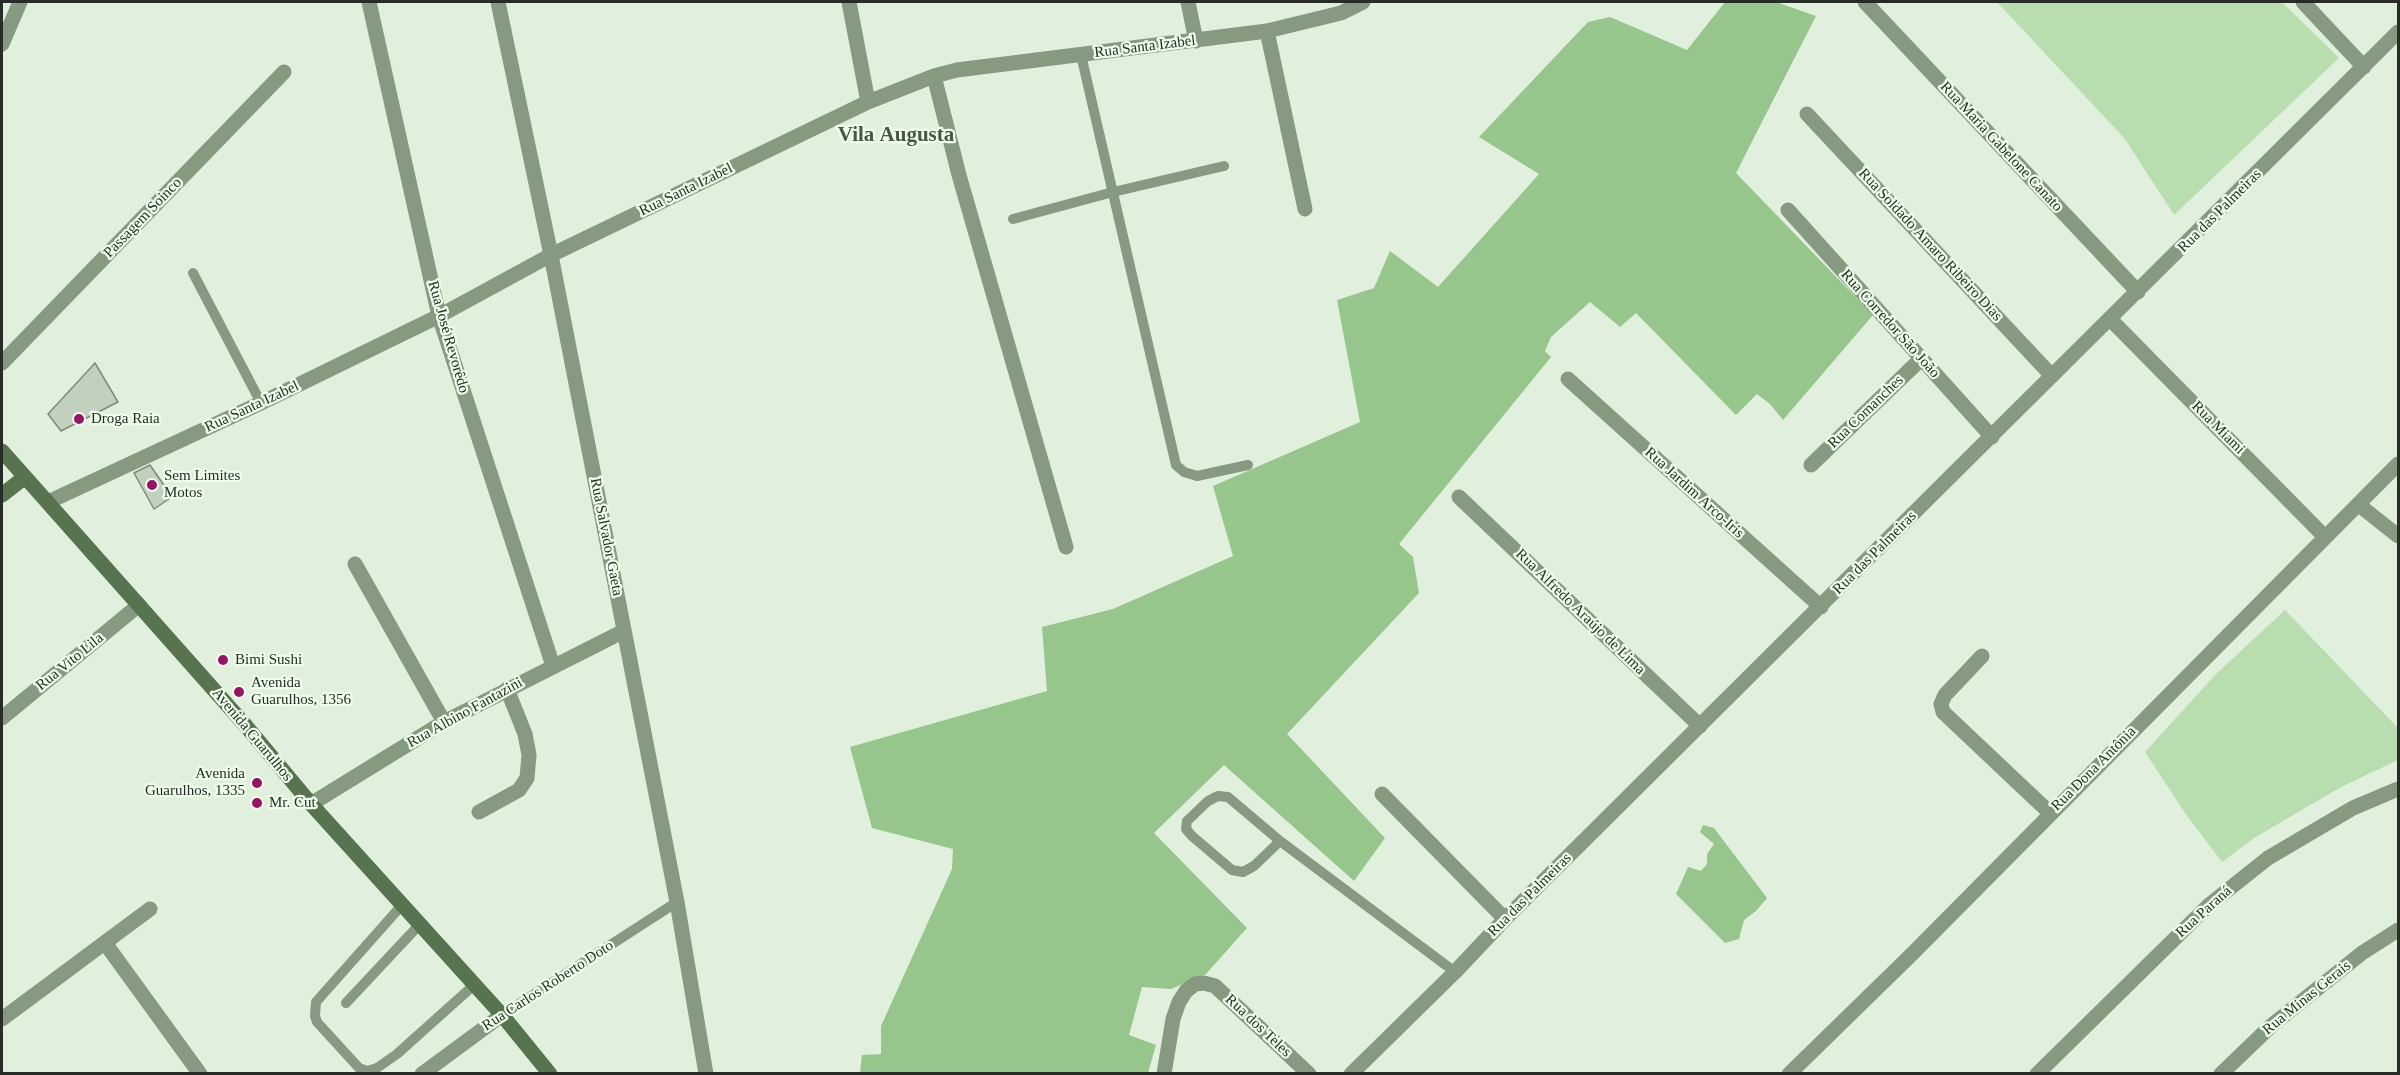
<!DOCTYPE html>
<html>
<head>
<meta charset="utf-8">
<style>
  body { margin:0 }
  #map { position:relative; width:2400px; height:1075px; overflow:hidden; background:#e0f0dc; font-family:Georgia,serif }
  canvas { display:block }
  .frame { position:absolute; inset:0; border:3px solid #272d26; pointer-events:none }
</style>
</head>
<body>
<div id="map">
<canvas width="2400" height="1075"></canvas>
<div class="frame"></div>
</div>
<script>
const ctx = document.querySelector('canvas').getContext('2d');
ctx.lineJoin = 'round';
function fillPath(path, color) { ctx.fillStyle = color; ctx.fill(path, 'evenodd'); }
const toPath = rows => new Path2D(rows.map(r => 'M' + r).join(''));
function stroke(path, color, width, dash) { ctx.strokeStyle = color; ctx.lineWidth = width; ctx.lineCap = dash ? 'butt' : 'round'; ctx.setLineDash(dash || []); ctx.stroke(path); }
function label(font, color, halo, rows, align = 'center') {
  ctx.font = font + ' Georgia,serif'; ctx.lineWidth = 4.5; ctx.setLineDash([]); ctx.textBaseline = 'middle'; ctx.strokeStyle = halo; ctx.fillStyle = color; for (const [text, x, y, turn = 0] of rows) {
    ctx.save(); ctx.translate(x, y); ctx.rotate((+turn || 0) * Math.PI / 180); ctx.textAlign = isNaN(turn) ? turn : align; if (halo) ctx.strokeText(text, 0, 0); ctx.fillText(text, 0, 0); ctx.restore();
  }
}
fillPath(toPath([
  [1997,2,2282,2,2339,58,2174,215,2125,139],
  [2285,610,2398,728,2398,760,2341,787,2254,838,2222,862,2185,813,2145,752,2216,674]
]), '#b8deaf');
fillPath(toPath([
  [1725,2,1776,2,1816,16,1736,173,1873,315,1783,420,1770,404,1757,394,1736,415,1636,313,1620,327,1590,302,1551,337,1545,351,1551,357,1399,544,1413,557,1419,593,1287,734,1385,838,1354,881,1224,765,1154,833,1247,928,1206,974,1171,989,1142,987,1129,1035,1156,1045,1148,1073,860,1073,862,1055,881,1054,881,1026,952,869,953,849,872,828,850,747,1047,691,1042,627,1113,609,1233,556,1213,486,1360,422,1337,300,1374,288,1390,251,1438,287,1539,174,1479,137,1588,22,1610,17,1687,50],
  [1703,825,1714,828,1767,898,1756,911,1744,920,1739,939,1725,943,1676,894,1688,867,1701,871,1707,864,1707,854,1714,844,1700,832]
]), '#97c68c');
const building = toPath([
  [95,363,118,402,61,431,48,414,95,363],
  [150,465,172,497,154,509,134,473,150,465]
]);
fillPath(building, '#c2d1be');
stroke(building, '#7d8c7a', 1.5);
stroke(toPath([
  [1081,55,1176,465,1184,472,1197,476,1248,465],
  [1013,219,1113,192,1224,166],
  [193,273,261,403],
  [1280,841,1254,866,1243,872,1232,870,1192,836,1186,829,1187,821,1208,801,1218,796,1228,797,1280,841,1455,972],
  [402,905,316,1002,315,1016,317,1022,359,1068,367,1071,377,1068,397,1054,474,985],
  [346,1003,420,924],
  [502,1015,677,902]
]), '#869a82', 10);
stroke(toPath([
  [369,2,439,316,553,666],
  [498,2,551,255,677,902,706,1074],
  [849,2,868,102],
  [1188,2,1196,41],
  [1865,2,2138,292],
  [2303,2,2364,67],
  [1267,31,1305,209],
  [2,44,20,2],
  [934,76,959,175,1066,547],
  [1807,114,2052,376],
  [1788,210,1992,437],
  [2110,319,2325,537],
  [2,363,284,72],
  [1568,379,1821,607],
  [1811,465,1921,359],
  [1459,497,1700,726],
  [48,502,261,403,439,316,551,255,868,102,934,76,957,70,1267,31,1341,13,1363,2],
  [2359,505,2398,536],
  [355,564,444,722],
  [1982,656,1945,695,1941,704,1943,712,2050,813],
  [2,718,139,605],
  [1382,794,1505,919],
  [311,804,444,722,624,631],
  [479,812,519,790,527,778,529,755,525,734,507,689],
  [105,943,200,1074],
  [2,1019,150,909],
  [422,1074,502,1015],
  [1164,1074,1173,1019,1179,1002,1186,991,1195,984,1204,983,1215,986,1309,1074],
  [1351,1074,1455,972,1505,919,2398,32],
  [1789,1074,1911,955,2398,464],
  [2037,1074,2209,905,2268,858,2353,808,2398,789],
  [2221,1074,2272,1025,2362,953,2398,930]
]), '#869a82', 15);
stroke(toPath([
  [2,451,246,726,311,804,502,1015,550,1074],
  [2,495,25,477]
]), '#577350', 15);
for (const [x, y, r, color] of [
  [79,419,6,"#991266"],
  [152,485,6,"#991266"],
  [223,660,6,"#991266"],
  [239,692,6,"#991266"],
  [257,783,6,"#991266"],
  [257,803,6,"#991266"]
]) { const dot = new Path2D(); dot.arc(x, y, r, 0, 2 * Math.PI); ctx.fillStyle = color; ctx.fill(dot); stroke(dot, '#edfeea', 2); }
label('15px', '#272d26', '#edfeea', [
  ["Rua Santa Izabel",1145,47,-7],
  ["Rua Maria Gabelone Canato",2001,147,47],
  ["Rua Santa Izabel",686,190,-26],
  ["Rua das Palmeiras",2220,211,-45],
  ["Passagem Soinco",143,218,-46],
  ["Rua Soldado Amaro Ribeiro Dias",1930,245,47],
  ["Rua Corredor São João",1890,324,48],
  ["Rua José Revorêdo",448,337,74],
  ["Rua Santa Izabel",252,407,-25],
  ["Rua Comanches",1866,412,-44],
  ["Rua Miami",2218,428,45],
  ["Rua Jardim Arco-Iris",1694,493,42],
  ["Rua Salvador Gaeta",606,537,79],
  ["Rua das Palmeiras",1875,553,-45],
  ["Rua Alfredo Araújo de Lima",1580,612,44],
  ["Rua Vito Lila",70,662,-39],
  ["Rua Albino Fantazini",465,713,-29],
  ["Avenida Guarulhos",252,735,50],
  ["Rua Dona Antônia",2094,769,-45],
  ["Rua das Palmeiras",1530,895,-45],
  ["Rua Paraná",2204,912,-42],
  ["Rua Carlos Roberto Doto",548,986,-33],
  ["Rua Minas Gerais",2307,998,-39],
  ["Rua dos Teles",1258,1026,43]
]);
label('15px', '#272d26', '#edfeea', [
  ["Droga Raia",91,419],
  ["Sem Limites",164,476],
  ["Motos",164,493],
  ["Bimi Sushi",235,660],
  ["Avenida",251,683],
  ["Guarulhos, 1356",251,700],
  ["Avenida",245,774,"right"],
  ["Guarulhos, 1335",245,791,"right"],
  ["Mr. Cut",269,803]
], 'left');
label('bold 21px', '#495646', '#edfeea', [
  ["Vila Augusta",896,136]
]);
</script>
</body>
</html>
